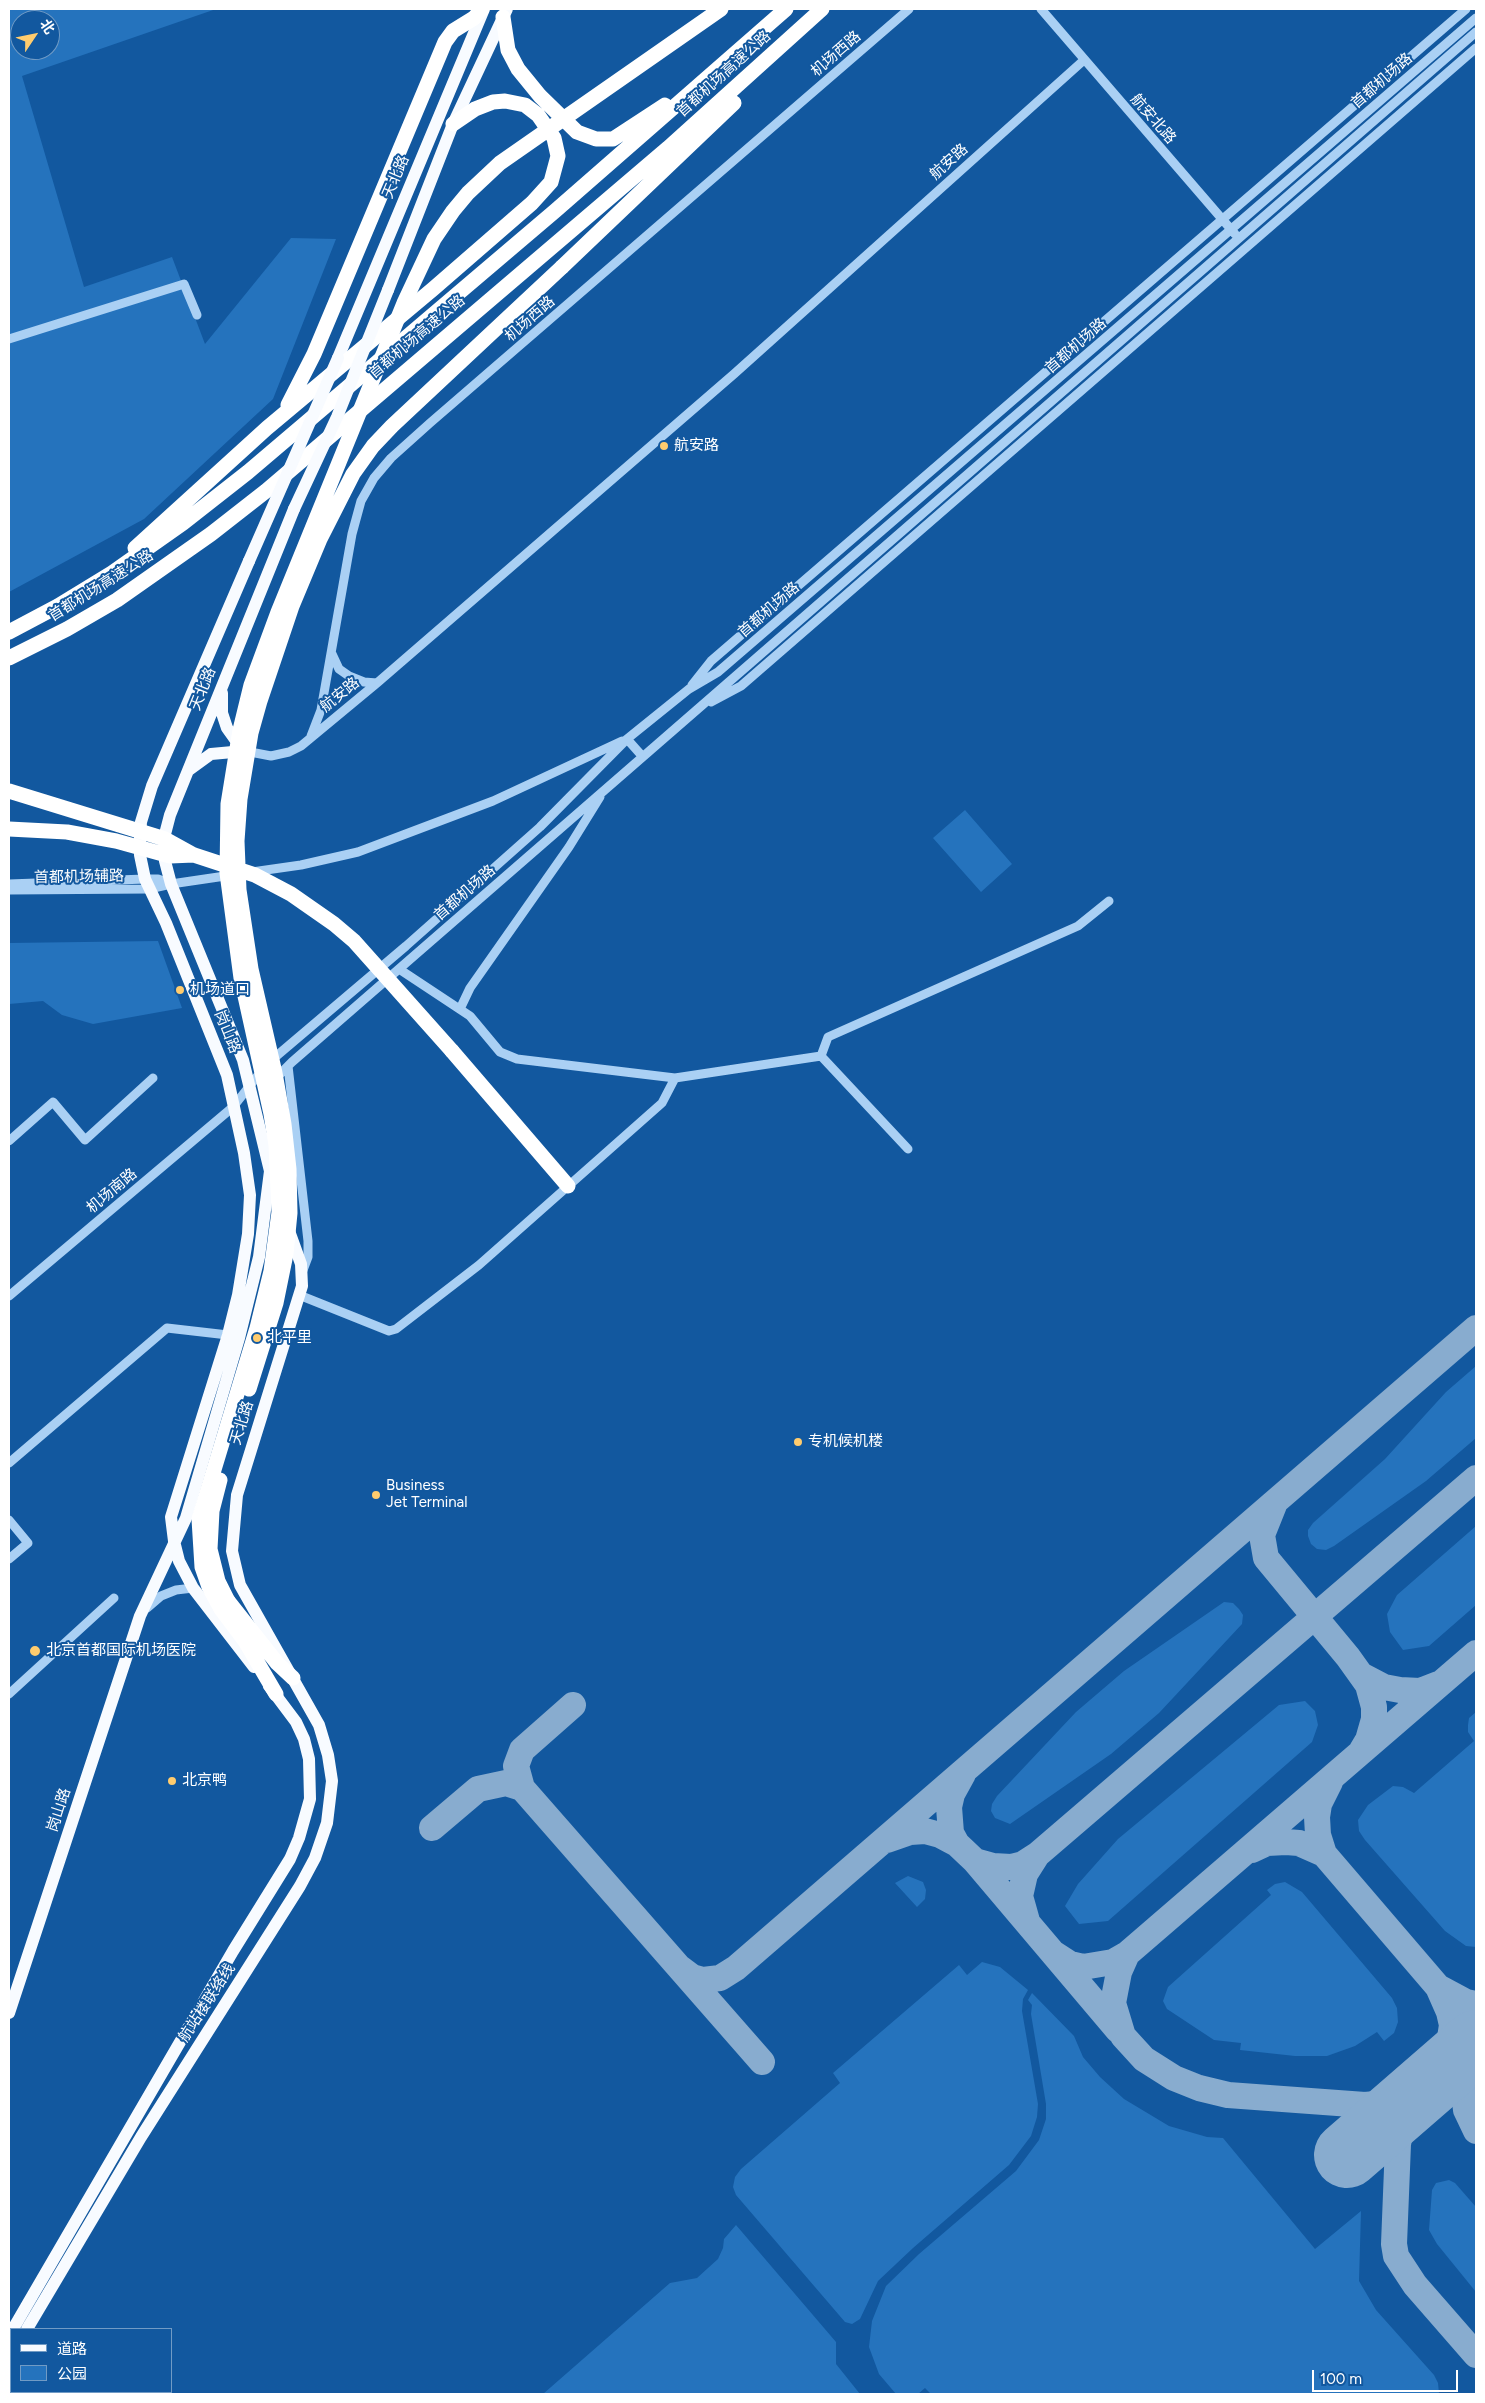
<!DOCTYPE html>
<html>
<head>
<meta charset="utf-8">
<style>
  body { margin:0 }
  #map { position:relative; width:1485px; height:2403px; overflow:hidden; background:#12589f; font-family:Figtree,"Noto Sans SC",sans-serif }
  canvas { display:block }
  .frame { position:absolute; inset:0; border:10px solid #fff; pointer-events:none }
  .legend { position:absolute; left:10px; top:2328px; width:162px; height:65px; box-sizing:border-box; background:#12589f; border:1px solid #719bc5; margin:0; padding:6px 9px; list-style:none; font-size:15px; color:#fff }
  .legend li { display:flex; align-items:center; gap:10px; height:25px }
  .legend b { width:25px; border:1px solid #719bc5 }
  .north { position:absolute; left:10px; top:10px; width:50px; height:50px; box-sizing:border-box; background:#12589f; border:1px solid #719bc5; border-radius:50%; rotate:56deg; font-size:14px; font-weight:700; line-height:20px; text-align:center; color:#fff }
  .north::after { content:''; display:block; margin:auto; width:18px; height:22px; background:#ffcc6e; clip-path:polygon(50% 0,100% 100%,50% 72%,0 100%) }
  .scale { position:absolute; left:1312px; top:2370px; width:146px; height:22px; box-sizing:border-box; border:2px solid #fff; border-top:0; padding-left:6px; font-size:15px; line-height:18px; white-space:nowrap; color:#fff; -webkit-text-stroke:4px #12589f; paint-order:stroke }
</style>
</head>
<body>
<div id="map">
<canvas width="1485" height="2403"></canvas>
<div class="frame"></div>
<ul class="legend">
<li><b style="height:6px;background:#f8fbff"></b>道路</li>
<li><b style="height:14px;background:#2573bd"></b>公园</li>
</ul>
<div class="north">北</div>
<div class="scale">100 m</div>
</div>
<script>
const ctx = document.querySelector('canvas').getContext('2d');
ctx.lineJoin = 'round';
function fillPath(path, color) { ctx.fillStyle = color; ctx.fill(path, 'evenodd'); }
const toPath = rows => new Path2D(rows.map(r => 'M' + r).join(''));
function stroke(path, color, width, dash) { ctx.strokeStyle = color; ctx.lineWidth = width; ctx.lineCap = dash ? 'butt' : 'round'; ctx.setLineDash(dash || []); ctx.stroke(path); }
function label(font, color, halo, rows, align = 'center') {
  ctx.font = font + ' Figtree,"Noto Sans SC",sans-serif'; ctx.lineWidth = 4; ctx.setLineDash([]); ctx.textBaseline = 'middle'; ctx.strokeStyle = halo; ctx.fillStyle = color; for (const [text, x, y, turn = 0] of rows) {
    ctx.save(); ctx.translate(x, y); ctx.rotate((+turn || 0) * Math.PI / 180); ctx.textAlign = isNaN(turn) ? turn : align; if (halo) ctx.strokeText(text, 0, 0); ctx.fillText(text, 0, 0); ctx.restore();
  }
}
fillPath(toPath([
  [9,9,216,9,22,76,84,287,172,257,205,344,291,238,336,239,273,399,144,519,9,592],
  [20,20,50,20,50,50,20,50],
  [965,810,1012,864,981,892,933,838],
  [158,941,182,1008,93,1024,62,1015,43,1001,9,1004,9,943],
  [1476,1366,1476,1438,1426,1481,1334,1546,1326,1550,1317,1549,1311,1544,1308,1536,1308,1530,1313,1523,1385,1459,1446,1392],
  [1476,1526,1476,1605,1429,1646,1403,1650,1390,1632,1387,1614,1397,1595],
  [1224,1602,1233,1603,1239,1609,1243,1615,1242,1624,1159,1713,1111,1754,1010,1824,995,1818,991,1811,992,1804,997,1796,1076,1712,1124,1671],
  [1305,1701,1315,1711,1318,1725,1312,1742,1108,1921,1079,1924,1065,1906,1078,1884,1118,1839,1279,1705],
  [1476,1712,1476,1947,1466,1946,1445,1931,1365,1840,1359,1831,1358,1820,1368,1805,1393,1786,1403,1787,1414,1793,1474,1741,1468,1732,1468,1725,1469,1718],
  [908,1876,923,1882,926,1890,925,1899,917,1907,895,1883],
  [1285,1882,1302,1892,1392,1998,1397,2008,1398,2022,1394,2033,1384,2041,1377,2032,1355,2046,1327,2056,1295,2056,1240,2050,1241,2043,1214,2040,1167,2009,1163,2001,1168,1987,1271,1895,1267,1890,1275,1884],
  [982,1962,1000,1967,1028,1990,1023,1999,1022,2011,1038,2104,1037,2117,1031,2136,1009,2165,913,2248,878,2281,860,2319,852,2324,845,2322,736,2195,733,2187,735,2177,741,2169,840,2083,833,2073,959,1965,967,1975],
  [1032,1993,1074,2036,1083,2057,1100,2077,1124,2099,1169,2126,1207,2137,1223,2138,1315,2249,1361,2211,1359,2281,1376,2310,1434,2375,1438,2383,1439,2394,931,2394,925,2388,918,2394,896,2394,879,2374,869,2347,872,2321,886,2286,919,2254,1016,2171,1039,2140,1046,2119,1046,2104,1031,2014,1032,2005,1028,2000],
  [1449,2180,1455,2183,1476,2207,1476,2292,1437,2244,1429,2230,1432,2190,1436,2183],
  [736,2225,836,2342,836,2364,860,2394,543,2394,670,2283,697,2278,718,2259,723,2248,724,2239]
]), '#2573bd');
stroke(toPath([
  [1274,1505,1262,1535,1266,1558,1348,1657,1368,1685,1374,1707,1374,1719,1368,1740,1362,1750],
  [1363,1676,1384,1687,1400,1690,1420,1691,1438,1684],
  [573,1705,522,1750,516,1766,522,1788,762,2062],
  [963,1774,952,1794,949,1807,951,1833,957,1844,975,1861,1118,2030],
  [1330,1782,1319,1804,1317,1817,1318,1835,1324,1854,1438,1987,1466,2002,1476,2004],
  [432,1828,478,1789,506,1783,522,1788],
  [887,1840,910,1832,925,1831,940,1835,957,1844],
  [1252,1850,1267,1843,1286,1842,1299,1843,1324,1854],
  [1037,1855,1476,1478],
  [975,1861,993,1866,1011,1867,1023,1864,1037,1855,1025,1874,1020,1896,1027,1921],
  [1053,1953,1070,1964,1083,1967,1113,1962,1127,1954,1476,1653],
  [1127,1954,1119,1972,1113,2003,1123,2036,1144,2059,1174,2078,1199,2088,1228,2095,1365,2105,1396,2102,1424,2088],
  [680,1968,692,1977,703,1980,720,1978,736,1968,1476,1328],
  [1476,2044,1468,2060,1463,2085,1466,2110,1476,2131],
  [1434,2079,1448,2051,1452,2025,1449,2012,1438,1987],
  [1422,2090,1409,2105,1403,2118,1398,2144,1394,2244,1396,2256,1415,2285,1476,2355]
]), '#88accf', 26);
stroke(toPath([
  [1347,2155,1476,2043]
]), '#88accf', 66);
stroke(toPath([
  [1041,9,1235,234],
  [9,339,184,284,197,315],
  [332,654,339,669,349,676,364,682,377,683],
  [692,685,711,661,1466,9],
  [711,702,741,686,1476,48],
  [311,736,321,710,352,534,361,501,374,478,391,458,430,423,909,9],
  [627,739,643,757],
  [245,751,271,756,289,752,301,746,377,683,734,374,1084,60],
  [252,872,301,865,358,852,493,801,622,741],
  [9,884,145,879,158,879,171,884],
  [9,890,149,889,171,884,232,875],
  [399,969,470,1016,500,1052,517,1059,675,1078,821,1056,908,1149],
  [460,1009,470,988,569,847,600,797],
  [821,1056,828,1037,1078,926,1109,901],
  [288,1066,308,1241,308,1257,302,1273],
  [274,1080,292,1062,1476,32],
  [9,1141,53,1102,85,1140,153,1078],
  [299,1295,389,1331,396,1329,479,1265,662,1103,675,1078],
  [9,1296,233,1107,267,1064,406,946,540,827,627,739,689,689,718,672,1476,18],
  [9,1463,167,1328,228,1335],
  [9,1520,28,1543,9,1559],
  [147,1608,161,1596,176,1590,193,1588],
  [9,1694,114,1598]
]), '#aad0f4', 9);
stroke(toPath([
  [388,290,453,124,507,9],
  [338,358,484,9],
  [249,561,152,786,141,822,140,837,140,855,145,879,166,923,227,1075,244,1153,250,1195,248,1234,238,1295,228,1335,171,1517,174,1541,179,1561,193,1588,254,1667],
  [222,693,222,713,227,728,242,749],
  [189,770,211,754,244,751],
  [9,2013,140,1616,186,1518,239,1338,259,1257,270,1171,243,1060,171,884,165,861,164,838,170,815,294,509],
  [13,2329,233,1951,290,1859,299,1838,310,1799,309,1759,304,1739,296,1722,269,1686],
  [27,2329,141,2137,300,1886,315,1858,327,1823,332,1781,328,1755,319,1725,240,1585,232,1551,237,1495,302,1286,301,1264,288,1228],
  [9,2361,11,2357]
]), '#f8fbff', 12);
stroke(toPath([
  [503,17,508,50,518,69,540,96,577,132,596,139,613,139,665,105],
  [562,267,734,103],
  [288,405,314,354,445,42,453,31,474,18,482,9],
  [135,548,267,428,433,289,532,203,551,182,558,156,554,138,538,115,525,105,505,101,493,102,475,109,453,124],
  [9,632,58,606,112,573,183,523,248,472,555,211,786,9],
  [9,658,67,629,117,600,211,534,266,491,668,148,822,9],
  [452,1051,568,1186],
  [228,1601,277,1663,293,1678],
  [221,1609,245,1641,276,1694]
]), '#fff', 15);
stroke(toPath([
  [294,509,337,417,388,290],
  [249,561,338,358]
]), '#f8fbff', 12);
stroke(toPath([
  [9,791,165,839,194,855,255,875,291,894,334,924,354,941,452,1051],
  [9,829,67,832,116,841,170,856,194,855],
  [249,1389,276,1303,286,1254,290,1213,289,1169,284,1124,275,1073,251,969,239,890,237,841,240,799,251,733,260,701,292,606,320,539,353,474,373,446,392,426,562,267],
  [220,1480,212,1511,210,1549,218,1581,228,1601],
  [221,1609,209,1587,202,1567,199,1519,257,1328,271,1271,279,1212,276,1145,271,1114,241,978,227,873,228,804,240,730,251,685,278,612,404,303,434,239,453,211,468,193,500,163,721,9]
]), '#fff', 15);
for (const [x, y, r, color] of [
  [664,446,5,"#ffcc6e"],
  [180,990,5,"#ffcc6e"],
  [257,1338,5,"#ffcc6e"],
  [798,1442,5,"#ffcc6e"],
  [376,1495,5,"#ffcc6e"],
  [35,1651,6,"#ffcc6e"],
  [172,1781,5,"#ffcc6e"]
]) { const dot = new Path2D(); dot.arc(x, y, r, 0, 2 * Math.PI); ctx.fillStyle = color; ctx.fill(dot); stroke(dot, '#12589f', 2); }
label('15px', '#fff', '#12589f', [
  ["机场西路",836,54,-41],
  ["首都机场高速公路",724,74,-42],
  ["首都机场路",1382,81,-41],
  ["航安北路",1153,119,49],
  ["航安路",949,162,-42],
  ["天北路",396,177,-67],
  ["机场西路",530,319,-41],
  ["首都机场高速公路",417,337,-40],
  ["首都机场路",1076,346,-41],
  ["首都机场高速公路",101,586,-32],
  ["首都机场路",769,610,-41],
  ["天北路",203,689,-68],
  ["航安路",340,695,-39],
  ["首都机场辅路",79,877,-1],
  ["首都机场路",465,893,-41],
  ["岗山路",227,1032,68],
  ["机场南路",112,1191,-40],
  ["天北路",242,1423,-73],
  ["岗山路",59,1810,-72],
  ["航站楼联络线",207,2003,-57]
]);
label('15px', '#fff', '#12589f', [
  ["航安路",674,446],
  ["机场道口",190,990],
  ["北平里",267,1338],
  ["专机候机楼",808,1442],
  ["Business",386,1486],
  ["Jet Terminal",386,1503],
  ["北京首都国际机场医院",46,1651],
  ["北京鸭",182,1781]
], 'left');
</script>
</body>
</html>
